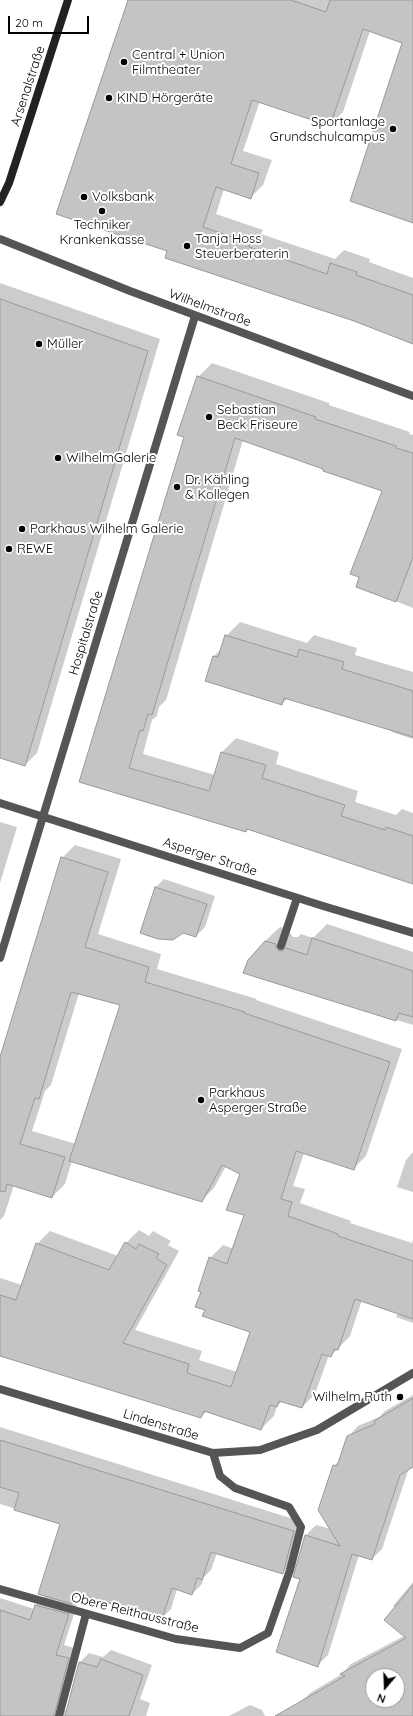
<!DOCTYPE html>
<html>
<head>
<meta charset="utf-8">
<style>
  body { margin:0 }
  #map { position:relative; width:413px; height:1716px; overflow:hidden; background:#fff; font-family:Quicksand,sans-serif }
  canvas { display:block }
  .north { position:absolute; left:365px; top:1668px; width:40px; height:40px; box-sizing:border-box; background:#fff; border:1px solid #999; border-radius:50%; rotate:199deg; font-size:11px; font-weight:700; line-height:16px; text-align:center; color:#000 }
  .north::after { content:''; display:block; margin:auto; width:14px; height:18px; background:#000; clip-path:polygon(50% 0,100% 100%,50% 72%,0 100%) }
  .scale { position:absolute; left:8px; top:16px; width:81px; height:18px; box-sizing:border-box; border:2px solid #000; border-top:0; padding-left:5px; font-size:12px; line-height:14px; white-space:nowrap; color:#000; -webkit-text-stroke:3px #fff; paint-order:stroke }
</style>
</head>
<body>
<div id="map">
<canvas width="413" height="1716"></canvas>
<div class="north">N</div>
<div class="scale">20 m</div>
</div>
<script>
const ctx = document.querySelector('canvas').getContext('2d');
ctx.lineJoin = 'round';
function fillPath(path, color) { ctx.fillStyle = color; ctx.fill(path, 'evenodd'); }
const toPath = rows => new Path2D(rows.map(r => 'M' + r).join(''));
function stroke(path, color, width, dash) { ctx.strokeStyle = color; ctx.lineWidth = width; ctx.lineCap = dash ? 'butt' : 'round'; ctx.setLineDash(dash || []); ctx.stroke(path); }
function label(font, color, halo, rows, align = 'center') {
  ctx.font = font + ' Quicksand,sans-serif'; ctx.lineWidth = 4; ctx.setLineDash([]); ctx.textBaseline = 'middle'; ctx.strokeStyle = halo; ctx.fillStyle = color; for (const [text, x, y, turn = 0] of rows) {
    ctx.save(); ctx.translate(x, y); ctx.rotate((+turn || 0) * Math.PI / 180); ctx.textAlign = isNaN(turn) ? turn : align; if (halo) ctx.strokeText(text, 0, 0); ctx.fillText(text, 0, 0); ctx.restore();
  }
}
fillPath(toPath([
  [129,0,413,0,413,222,404,38,370,31,343,112,330,125,260,101,243,151,272,160,263,185,250,198,224,189,216,214,263,230,261,234,335,259,344,250,370,259,369,262,413,278,413,342,168,250],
  [0,283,160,339,37,753,25,765,0,757],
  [212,363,329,403,329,405,410,432,409,434,413,435,413,608,357,586,384,490,243,440,166,700,159,707,157,716,152,720,143,754,215,775,222,752,236,738,279,752,276,764,358,791,355,802,396,815,402,809,413,813,413,883,248,829,246,831,80,781,186,436,198,377],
  [240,622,307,643,314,635,357,648,355,655,413,672,413,739,392,732,393,730,288,698,282,704,214,656,222,648,226,636],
  [0,822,17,827,0,883],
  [75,845,121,859,98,934,161,954,157,969,257,999,256,1000,402,1049,366,1156,353,1169,304,1153,293,1186,305,1189,300,1203,351,1221,350,1223,412,1243,413,1239,413,1323,396,1317,398,1313,362,1300,350,1336,331,1356,329,1355,315,1394,302,1407,282,1401,277,1406,274,1416,261,1429,207,1411,201,1417,0,1355,0,1278,22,1285,37,1244,50,1231,118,1256,126,1243,139,1230,149,1236,153,1231,171,1241,168,1245,179,1251,135,1330,202,1351,199,1360,237,1372,251,1332,206,1310,202,1291,210,1258,223,1245,234,1249,246,1215,241,1173,226,1166,214,1188,201,1201,72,1161,65,1184,52,1197,14,1185,4,1216,0,1220,0,1061,62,858],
  [79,993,121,1005,76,1144,32,1131,45,1091,51,1085],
  [164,879,215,896,205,927,196,936,156,887],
  [327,924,413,952,413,1025,245,973,265,941,280,927,290,930,290,933,293,937,298,937,301,934,313,938],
  [413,1152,413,1192,397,1187,406,1160],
  [413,1395,413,1456,382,1549,372,1559,359,1555,328,1655,317,1666,302,1579,306,1535,316,1525,331,1529,334,1466,340,1460,348,1437,358,1426,379,1417,385,1411],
  [0,1427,303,1522,292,1564,282,1573,217,1553,211,1570,204,1577,202,1584,192,1594,177,1589,171,1609,162,1618,80,1594,71,1603,77,1605,64,1645,77,1649,63,1708,67,1712,80,1662,89,1653,103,1657,111,1650,152,1665,140,1699,150,1703,146,1716,0,1716,0,1598,34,1609,36,1605,46,1595,61,1523,0,1504],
  [413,1582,413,1714,394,1716,302,1716,300,1703,310,1693,342,1674,351,1664,404,1636,396,1608,393,1606],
  [373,1676,397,1676,397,1700,373,1700],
  [250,1705,262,1710,265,1716,229,1716]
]), '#0003');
const building = toPath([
  [128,0,291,0,326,12,330,0,413,0,413,223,350,201,402,43,363,29,330,126,252,100,231,164,259,173,251,199,216,187,203,227,250,243,249,247,327,274,330,263,357,272,356,275,413,295,413,344,354,321,165,258,167,251,56,214,128,0],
  [0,299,148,351,25,766,0,758,0,299],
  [197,376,316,417,315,419,396,446,396,448,413,453,413,557,396,602,356,587,359,577,350,574,382,491,323,471,323,469,235,438,152,715,148,714,143,731,140,730,129,768,209,791,221,752,266,765,262,778,345,805,341,816,385,830,386,827,413,836,413,884,247,829,246,832,79,782,184,437,177,435,197,376],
  [225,635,297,657,299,649,344,662,342,669,413,691,413,737,284,698,282,705,205,681,213,656,218,657,225,635],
  [61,857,108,872,85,947,149,967,145,982,245,1012,244,1013,390,1062,354,1170,296,1151,281,1199,292,1202,288,1216,338,1234,338,1236,413,1261,413,1319,355,1299,338,1350,334,1349,331,1357,322,1354,302,1408,279,1401,277,1407,270,1405,261,1430,204,1411,201,1418,0,1356,0,1295,16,1300,36,1243,109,1270,125,1242,136,1249,139,1244,159,1254,156,1258,167,1265,123,1343,189,1364,187,1373,231,1387,250,1332,202,1316,205,1310,195,1307,201,1292,198,1291,209,1257,227,1264,244,1215,226,1210,240,1174,222,1165,202,1202,69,1161,120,1005,71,992,39,1099,35,1098,20,1144,65,1157,52,1198,7,1184,5,1192,0,1191,0,1057,61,857],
  [155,887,207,904,196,937,183,933,173,940,158,939,140,933,155,887],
  [312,938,413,971,413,1017,399,1013,396,1021,243,973,248,960,265,941,276,944,276,947,279,951,282,951,286,948,307,955,312,938],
  [413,1398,413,1467,400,1475,372,1560,352,1554,318,1667,276,1652,300,1579,293,1577,305,1535,340,1546,318,1510,333,1465,337,1466,347,1436,375,1424,374,1421,413,1398],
  [0,1440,294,1531,283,1574,211,1552,202,1580,197,1578,192,1595,172,1588,162,1619,85,1596,85,1597,75,1594,72,1604,38,1594,60,1524,14,1510,19,1493,0,1487,0,1440],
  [413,1585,413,1716,275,1716,345,1676,340,1674,406,1638,384,1620,413,1585],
  [373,1676,397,1676,397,1700,373,1700,373,1676],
  [35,1605,69,1614,56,1655,69,1658,54,1716,0,1716,0,1610,30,1620,35,1605],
  [101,1659,143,1675,129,1716,65,1716,79,1662,97,1667,101,1659]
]);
fillPath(building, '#c4c4c4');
stroke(building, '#999', 1);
stroke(toPath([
  [281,946,297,898],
  [59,1716,86,1614]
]), '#555', 8);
stroke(toPath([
  [0,239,130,291,413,396],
  [0,803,323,906,413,933],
  [0,958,195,316],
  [0,1389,213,1453,260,1450,317,1430,413,1373],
  [0,1589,176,1639,240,1648,268,1633,290,1570,301,1527,289,1507,235,1488,220,1476,213,1453]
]), '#555', 8);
stroke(toPath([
  [0,202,9,183,68,0]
]), '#222', 8);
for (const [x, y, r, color] of [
  [124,62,4,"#000"],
  [109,98,4,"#000"],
  [393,129,4,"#000"],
  [84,197,4,"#000"],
  [102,211,4,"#000"],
  [187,246,4,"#000"],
  [39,344,4,"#000"],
  [209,417,4,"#000"],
  [58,458,4,"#000"],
  [177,487,4,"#000"],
  [22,529,4,"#000"],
  [9,549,4,"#000"],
  [201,1100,4,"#000"],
  [400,1397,4,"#000"]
]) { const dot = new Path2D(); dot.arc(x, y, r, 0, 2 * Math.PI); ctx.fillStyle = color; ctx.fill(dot); stroke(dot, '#fff', 1.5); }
label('13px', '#000', '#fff', [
  ["Central + Union",132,55],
  ["Filmtheater",132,70],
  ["KIND Hörgeräte",117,98],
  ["Sportanlage",385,122,"right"],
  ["Grundschulcampus",385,137,"right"],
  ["Volksbank",92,197],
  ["Techniker",102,225,"center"],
  ["Krankenkasse",102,240,"center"],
  ["Tanja Hoss",195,239],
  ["Steuerberaterin",195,254],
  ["Müller",47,344],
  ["Sebastian",217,410],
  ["Beck Friseure",217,425],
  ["WilhelmGalerie",66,458],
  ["Dr. Kähling",185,480],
  ["& Kollegen",185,495],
  ["Parkhaus Wilhelm Galerie",30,529],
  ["REWE",17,549],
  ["Parkhaus",209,1093],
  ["Asperger Straße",209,1108],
  ["Wilhelm Ruth",392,1397,"right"]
], 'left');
label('13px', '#000', '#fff', [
  ["Arsenalstraße",28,86,-72],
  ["Wilhelmstraße",210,308,20],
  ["Hospitalstraße",86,633,-73],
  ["Asperger Straße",210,857,18],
  ["Lindenstraße",161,1425,17],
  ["Obere Reithausstraße",135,1613,14]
]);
</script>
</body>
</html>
